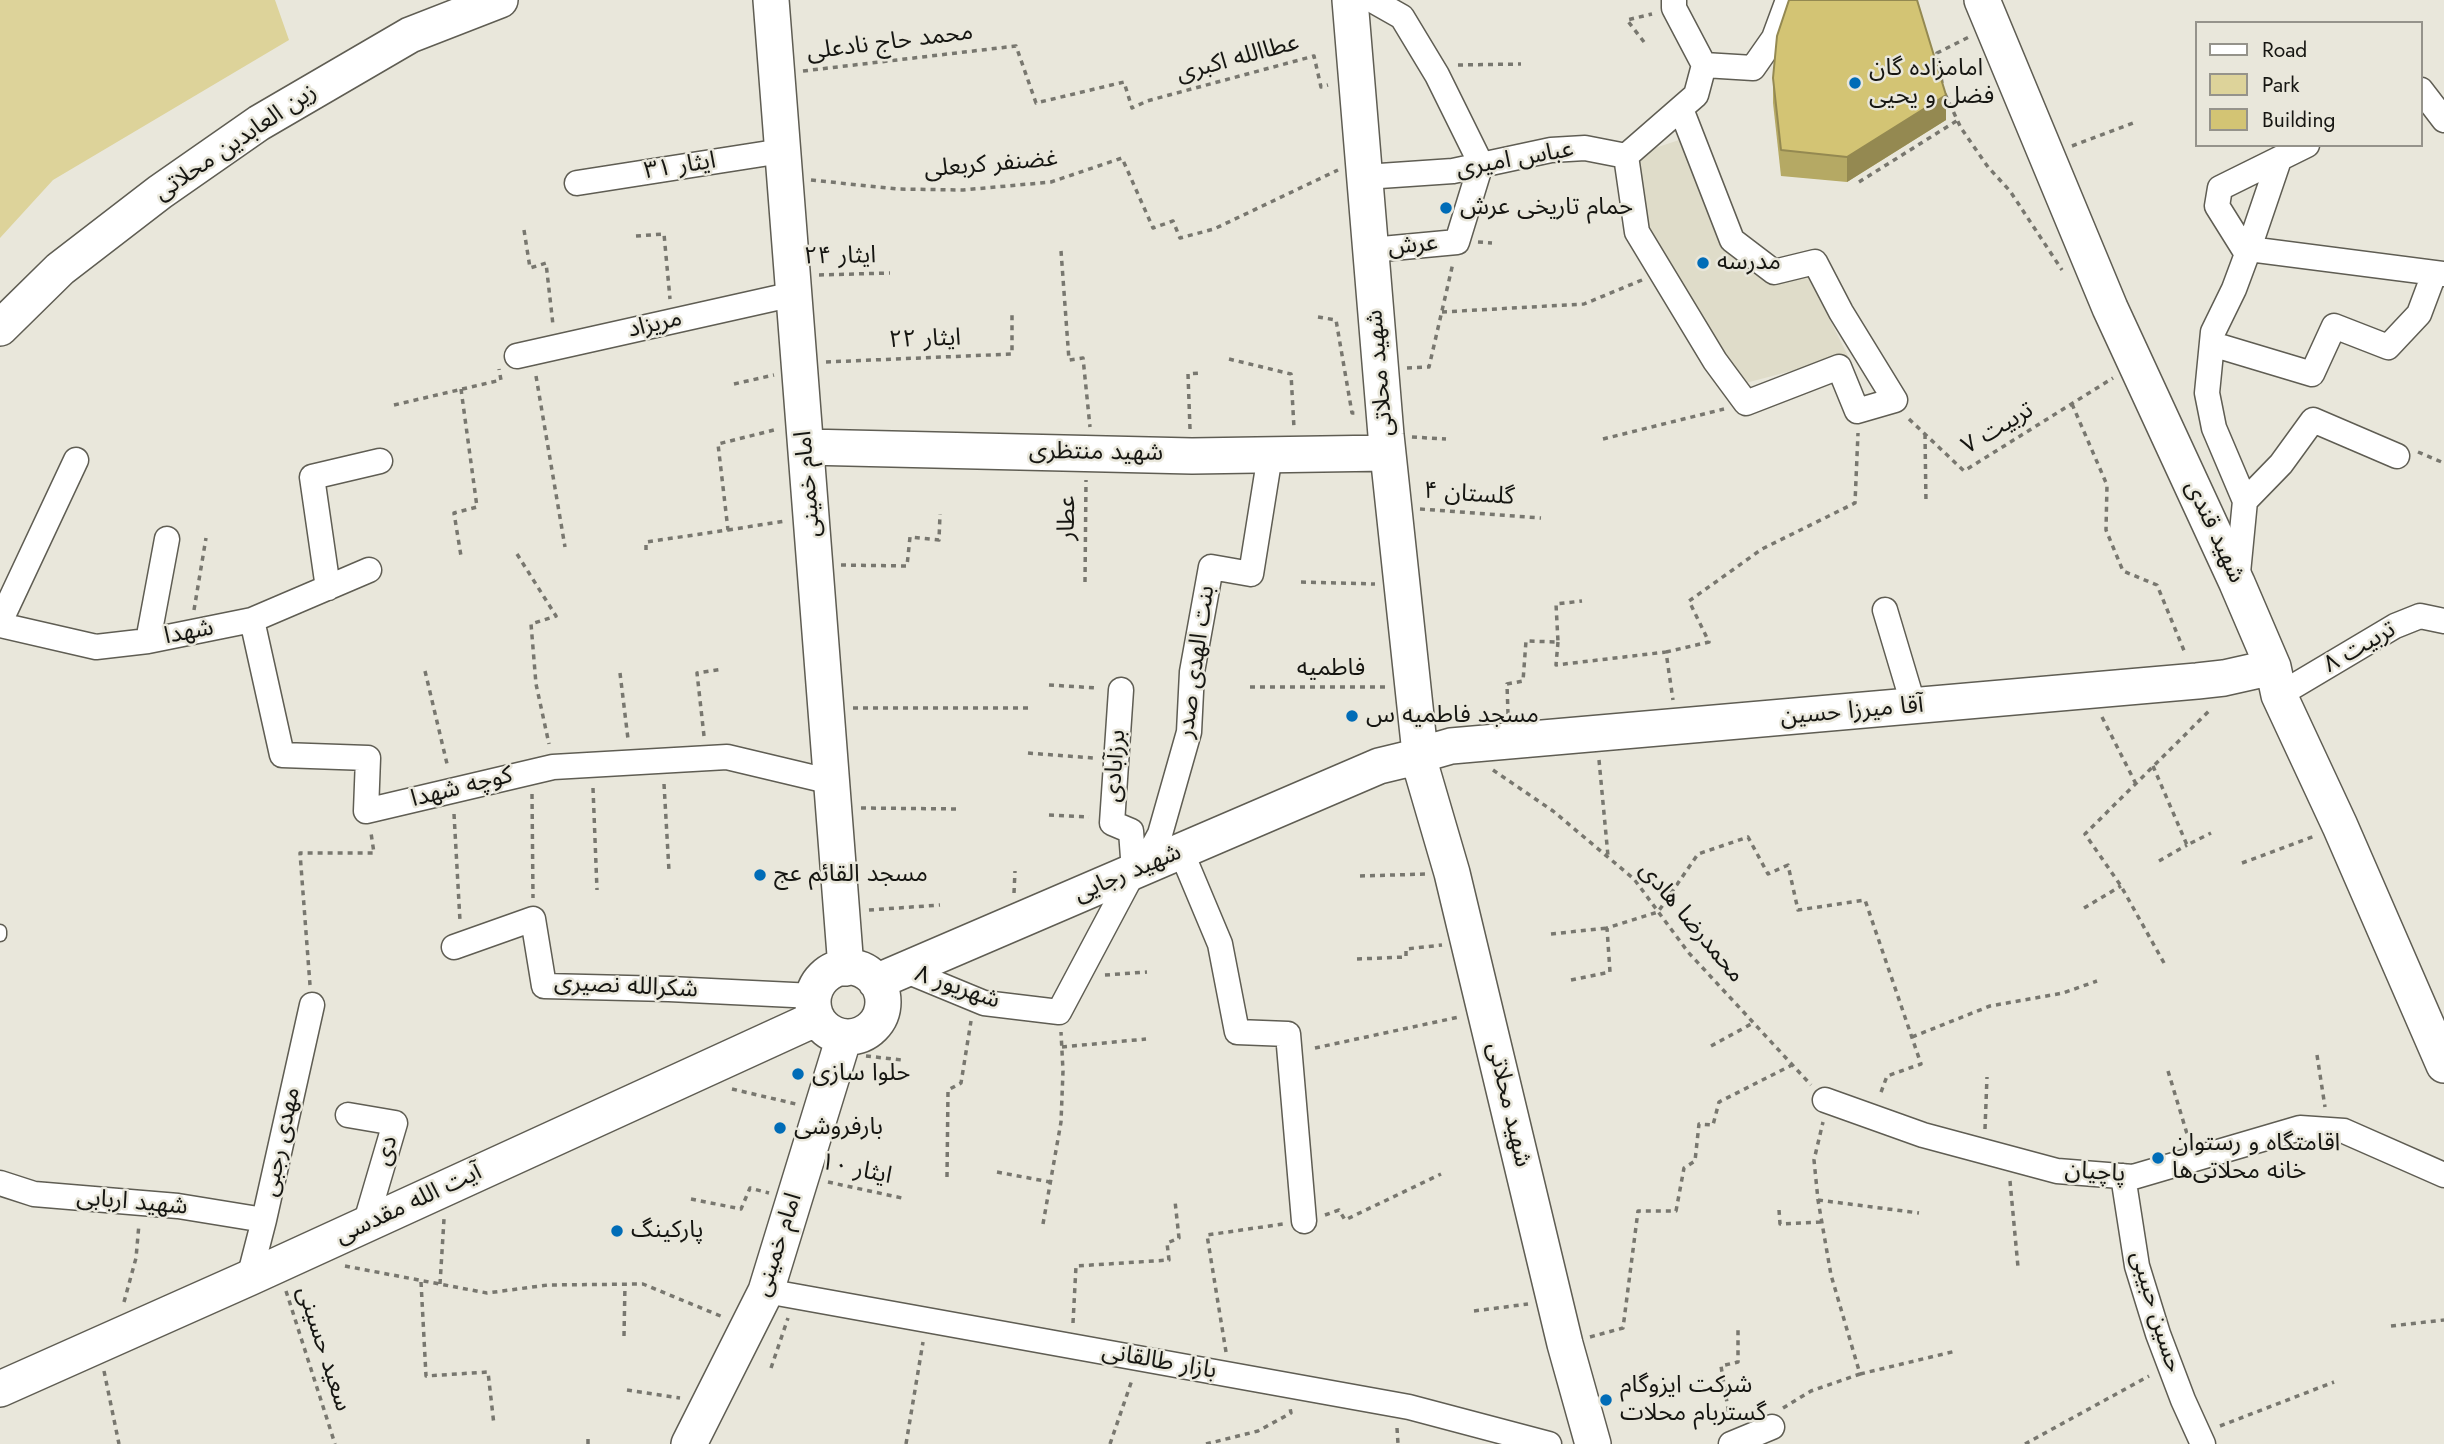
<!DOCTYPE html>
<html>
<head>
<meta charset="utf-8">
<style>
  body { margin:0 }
  #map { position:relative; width:2444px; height:1444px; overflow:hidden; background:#e9e7db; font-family:Jost,sans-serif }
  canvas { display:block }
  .legend { position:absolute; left:2195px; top:21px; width:228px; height:126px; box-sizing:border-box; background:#e9e7db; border:2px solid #95938b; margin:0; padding:9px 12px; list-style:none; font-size:21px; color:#161612 }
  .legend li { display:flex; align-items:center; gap:14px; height:35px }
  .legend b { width:35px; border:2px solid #95938b }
</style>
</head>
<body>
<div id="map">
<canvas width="2444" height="1444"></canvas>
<ul class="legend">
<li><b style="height:9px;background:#fff"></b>Road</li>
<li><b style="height:19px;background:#ddd39a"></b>Park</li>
<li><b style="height:19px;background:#d3c474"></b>Building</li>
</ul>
</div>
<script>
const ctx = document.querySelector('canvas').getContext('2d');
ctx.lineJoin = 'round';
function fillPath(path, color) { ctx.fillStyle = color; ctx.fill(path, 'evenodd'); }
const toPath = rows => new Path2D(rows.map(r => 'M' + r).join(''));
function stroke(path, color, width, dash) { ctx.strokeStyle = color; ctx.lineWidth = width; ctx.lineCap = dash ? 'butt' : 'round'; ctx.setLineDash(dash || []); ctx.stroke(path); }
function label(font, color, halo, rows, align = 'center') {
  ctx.font = font + ' Jost,"Noto Sans Arabic",sans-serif'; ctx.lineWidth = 5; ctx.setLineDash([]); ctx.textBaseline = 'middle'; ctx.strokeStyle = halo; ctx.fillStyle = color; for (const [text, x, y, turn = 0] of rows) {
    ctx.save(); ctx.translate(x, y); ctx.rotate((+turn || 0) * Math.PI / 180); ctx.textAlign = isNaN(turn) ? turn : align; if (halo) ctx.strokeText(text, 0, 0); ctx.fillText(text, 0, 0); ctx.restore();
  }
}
fillPath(toPath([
  [1679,140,1724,250,1773,285,1808,276,1848,356,1738,385,1646,232,1632,169,1643,152]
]), '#dfdcc9');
fillPath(toPath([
  [0,0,275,0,289,40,53,180,0,238]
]), '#ddd39a');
const lane = toPath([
  [0,931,0,935]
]);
const street = toPath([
  [1674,0,1674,8,1704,65],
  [1704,65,1753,68,1774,38,1788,0],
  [2421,90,2444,120],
  [1626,156,1637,232,1715,361,1746,403,1839,367,1857,411,1895,400,1841,312,1815,262,1774,272,1732,240,1681,109],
  [1365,177,1453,171,1551,150,1585,148,1626,156,1696,95,1704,65],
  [577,183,782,151],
  [2249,249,2444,274],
  [1371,250,1457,242,1481,164,1437,75,1402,17,1372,0],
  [2247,254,2279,160],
  [2212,344,2312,374,2334,326,2388,347,2419,314,2434,274],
  [517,356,794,294],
  [2245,501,2281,464,2313,420,2397,456],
  [2237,583,2245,501,2214,428,2207,393,2213,332,2234,289,2247,254,2217,206,2220,188,2307,145],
  [328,588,312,477,380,461],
  [1885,610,1914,707],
  [252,620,282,755,368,758,366,811,553,767,727,757,832,782],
  [0,622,76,460],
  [0,625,96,647,148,641,252,620,369,570],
  [148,641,167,539],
  [2279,695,2395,626,2420,616,2444,621],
  [1181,851,1220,944,1237,1032,1288,1034,1304,1221],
  [1141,869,1160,834,1189,732,1192,672,1211,567,1251,574,1270,455],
  [454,947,533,919,544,986,669,989,814,996],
  [904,970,984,1003,1059,1012,1134,871,1131,831,1112,823,1121,690],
  [1825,1100,1923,1135,2057,1171,2133,1177,2300,1128,2344,1131,2444,1175],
  [348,1115,395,1123,365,1225],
  [2123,1176,2137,1266,2158,1334,2183,1400,2203,1444],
  [0,1183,34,1194,178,1206,264,1220],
  [249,1278,264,1220,312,1005],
  [766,1291,1409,1407,1549,1444],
  [1731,1444,1772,1427]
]);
const secondary = toPath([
  [771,0,846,968],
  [1350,0,1386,435,1419,744],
  [1982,0,2110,308,2237,583,2273,667,2279,695,2340,826,2444,1065],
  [0,328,60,269,160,192,259,123,410,35,500,0],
  [806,447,1192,456,1387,453],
  [1430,752,1451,746,2197,681,2224,678,2273,667],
  [1421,767,1452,873,1565,1344,1593,1444],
  '813 1002a35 35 0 1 1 70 0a35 35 0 1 1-70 0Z',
  [876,982,1379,766,1408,759],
  [0,1389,249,1278,817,1018],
  [689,1444,766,1291,844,1037]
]);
stroke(lane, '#5f5d53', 15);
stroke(street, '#5f5d53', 27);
stroke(secondary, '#5f5d53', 38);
stroke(toPath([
  [1644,42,1627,20,1652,14],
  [1458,65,1521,64],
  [803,71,1016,46,1036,103,1124,82,1132,108,1147,101,1314,56,1321,87,1328,85],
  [1942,83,1937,53,1969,37],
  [1945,94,1961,128,1988,167,2010,191,2062,270],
  [2072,146,2133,123],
  [811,180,897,189,963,190,1051,182,1122,158,1153,228,1173,221,1180,238,1214,229,1338,170],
  [1859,182,1958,120],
  [524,230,530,268,546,263,553,325],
  [636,236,664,234,670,299],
  [1478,242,1492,243],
  [1061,251,1069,360,1083,358,1090,427],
  [819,275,890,273],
  [1442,312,1584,304,1642,280],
  [1318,317,1336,320,1352,413,1357,413],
  [1229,359,1291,374,1294,428],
  [826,362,1012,354,1012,314],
  [1407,368,1429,367,1453,263],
  [536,376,565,547],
  [734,384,774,375],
  [461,389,477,507,454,513,461,556],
  [2072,404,2107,485,2106,530,2123,571,2157,585,2185,653],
  [394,405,501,380,499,369],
  [1909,419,1964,471,2113,378],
  [1190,429,1188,374,1200,373],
  [1925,434,1926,504],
  [1412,437,1446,439],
  [1603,439,1724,409],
  [2418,452,2444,463],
  [1420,509,1541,518],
  [728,530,785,521],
  [646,550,646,542,728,530,718,444,778,429],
  [517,554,556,616,531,624,536,684,549,744],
  [841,565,907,566,910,537,939,540,940,514],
  [1085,582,1086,480],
  [1301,582,1375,584],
  [194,610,206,538],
  [1558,642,1556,665,1666,652,1673,700],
  [1666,652,1709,642,1689,601,1762,549,1855,503,1858,433],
  [425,671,448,768],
  [620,673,628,739],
  [1049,685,1098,688],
  [1250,687,1386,687],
  [853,708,1029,708],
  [1508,714,1507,684,1523,681,1526,641,1558,642,1556,604,1582,601],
  [2102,717,2136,784],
  [704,736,697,673,723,669],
  [1028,753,1093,758],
  [1599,760,1608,856],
  [2153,766,2187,845,2211,833],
  [1493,770,1553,811,1634,879,1688,952,1811,1085],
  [664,784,669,871],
  [593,788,597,890],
  [532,794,533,898],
  [861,808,961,809],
  [454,814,460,921],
  [1049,815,1089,817],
  [2159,861,2187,845],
  [2242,863,2315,836],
  [1360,876,1426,874],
  [1014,893,1015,871],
  [2084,908,2121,886],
  [869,910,940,905],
  [1551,934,1607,928],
  [1357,959,1406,957,1406,949,1442,945],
  [2164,963,2121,886,2085,834,2211,709],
  [1105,975,1147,972],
  [1571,980,1610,972,1607,928,1658,912,1698,854,1748,837,1768,874,1788,865,1798,910,1865,900,1921,1064,1887,1076,1880,1095],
  [310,985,300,853,374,853,371,833],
  [1912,1037,1990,1006,2063,993,2097,981],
  [1711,1046,1753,1023],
  [1062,1047,1146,1039],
  [1315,1048,1459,1017],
  [2317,1055,2325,1107],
  [866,1056,902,1060],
  [2168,1071,2188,1137],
  [732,1089,796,1104],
  [1985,1129,1987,1077],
  [997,1172,1050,1182],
  [947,1177,948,1090,961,1083,971,1021],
  [2010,1181,2018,1267],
  [828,1182,902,1198],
  [691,1199,741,1209,750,1188,769,1193],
  [1818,1200,1919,1213],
  [1779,1210,1780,1224,1822,1222],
  [1325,1215,1339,1210,1345,1220,1441,1174],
  [1043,1224,1061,1122,1063,1071,1061,1032],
  [345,1266,487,1293,548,1285,643,1284,723,1317],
  [421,1282,426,1376,488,1372,494,1425],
  [440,1284,444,1219],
  [286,1291,335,1444],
  [124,1302,136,1258,139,1224],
  [1474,1311,1528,1304],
  [1073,1323,1076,1266,1169,1260,1167,1243,1179,1238,1175,1201],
  [2391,1326,2444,1320],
  [624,1336,625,1284],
  [1590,1337,1623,1328,1638,1211,1676,1211,1684,1168,1695,1161,1699,1124,1713,1125,1719,1102,1792,1065],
  [1226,1352,1207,1235,1283,1224],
  [771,1368,788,1318],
  [104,1371,119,1444],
  [1860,1374,1956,1351],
  [627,1390,680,1398],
  [1783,1408,1811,1391,1860,1374,1831,1275,1818,1200,1814,1160,1823,1122],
  [1730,1421,1721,1366,1738,1362,1738,1326],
  [2220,1426,2334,1382],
  [1397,1428,1398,1444],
  [588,1444,588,1437],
  [906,1444,923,1342],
  [1110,1444,1132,1380],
  [1206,1444,1258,1431,1291,1413,1290,1408],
  [2025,1444,2149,1376]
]), '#78776f', 3.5, [5, 5]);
stroke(lane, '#fff', 12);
stroke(street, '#fff', 24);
stroke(secondary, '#fff', 35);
fillPath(toPath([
  [1773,78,1946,120,1847,182,1781,176,1773,103]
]), '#b5a964');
fillPath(toPath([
  [1946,95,1946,120,1847,182,1847,157]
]), '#948951');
const building = toPath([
  [1789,0,1917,0,1946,95,1847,157,1781,150,1773,78,1777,36,1789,0]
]);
fillPath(building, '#d3c474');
stroke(building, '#948951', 2);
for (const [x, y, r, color] of [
  [1855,83,7,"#006cb7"],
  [1446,208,7,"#006cb7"],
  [1703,263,7,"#006cb7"],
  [1352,716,7,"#006cb7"],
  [760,875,7,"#006cb7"],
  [798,1074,7,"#006cb7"],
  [780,1128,7,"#006cb7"],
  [2158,1158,7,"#006cb7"],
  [617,1231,7,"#006cb7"],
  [1606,1400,7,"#006cb7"]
]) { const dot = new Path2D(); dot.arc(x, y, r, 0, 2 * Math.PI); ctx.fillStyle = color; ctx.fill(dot); stroke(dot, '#e9e7db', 2.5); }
label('24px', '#161612', '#e9e7db', [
  ["محمد حاج نادعلی",890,43,-7],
  ["عطاالله اکبری",1238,59,-15],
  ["زین العابدین محلاتی",236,143,-34],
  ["عباس امیری",1515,160,-10],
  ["غضنفر کربعلی",991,165,-5],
  ["ایثار ۳۱",680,167,-9],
  ["عرش",1413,246,-5],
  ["ایثار ۲۴",840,257,-1],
  ["مریزاد",655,325,-13],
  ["ایثار ۲۲",925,340,-2],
  ["شهید محلاتی",1381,373,-95],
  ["تربیت ۷",1998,429,-31],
  ["شهید منتظری",1096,453,1],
  ["امام خمینی",809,484,-95],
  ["گلستان ۴",1469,495,4],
  ["عطار",1068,518,-89],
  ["شهید قندی",2214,532,65],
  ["شهدا",189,633,-11],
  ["تربیت ۸",2360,648,-30],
  ["بنت الهدی صدر",1197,662,-82],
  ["فاطمیه",1331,669],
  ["آقا میرزا حسین",1852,712,-5],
  ["برزآبادی",1116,766,-86],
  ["کوچه شهدا",462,788,-14],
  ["شهید رجایی",1128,874,-23],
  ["محمدرضا هادی",1691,923,50],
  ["شکرالله نصیری",626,987,3],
  ["۸ شهریور",957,988,19],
  ["شهید محلاتی",1508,1105,77],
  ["مهدی رجبی",282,1142,-78],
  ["دی",387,1151,-74],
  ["ایثار ۱۰",856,1170,12],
  ["پاچیان",2095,1173,4],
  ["شهید اربابی",132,1203,5],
  ["آیت الله مقدسی",409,1205,-25],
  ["امام خمینی",779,1245,-72],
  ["حسین حبیبی",2155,1312,73],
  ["سعید حسینی",323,1349,72],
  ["بازار طالقانی",1159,1362,10]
]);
label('24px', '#161612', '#e9e7db', [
  ["امامزاده گان",1869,69],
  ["فضل و یحیی",1869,97],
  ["حمام تاریخی عرش",1460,208],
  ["مدرسه",1717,263],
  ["مسجد فاطمیه س",1366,716],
  ["مسجد القائم عج",774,875],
  ["حلوا سازی",812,1074],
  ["بارفروشی",794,1128],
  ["اقامتگاه و رستوان",2172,1144],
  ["خانه محلاتی‌ها",2172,1172],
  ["پارکینگ",631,1231],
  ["شرکت ایزوگام",1620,1386],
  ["گستربام محلات",1620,1414]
], 'left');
</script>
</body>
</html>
